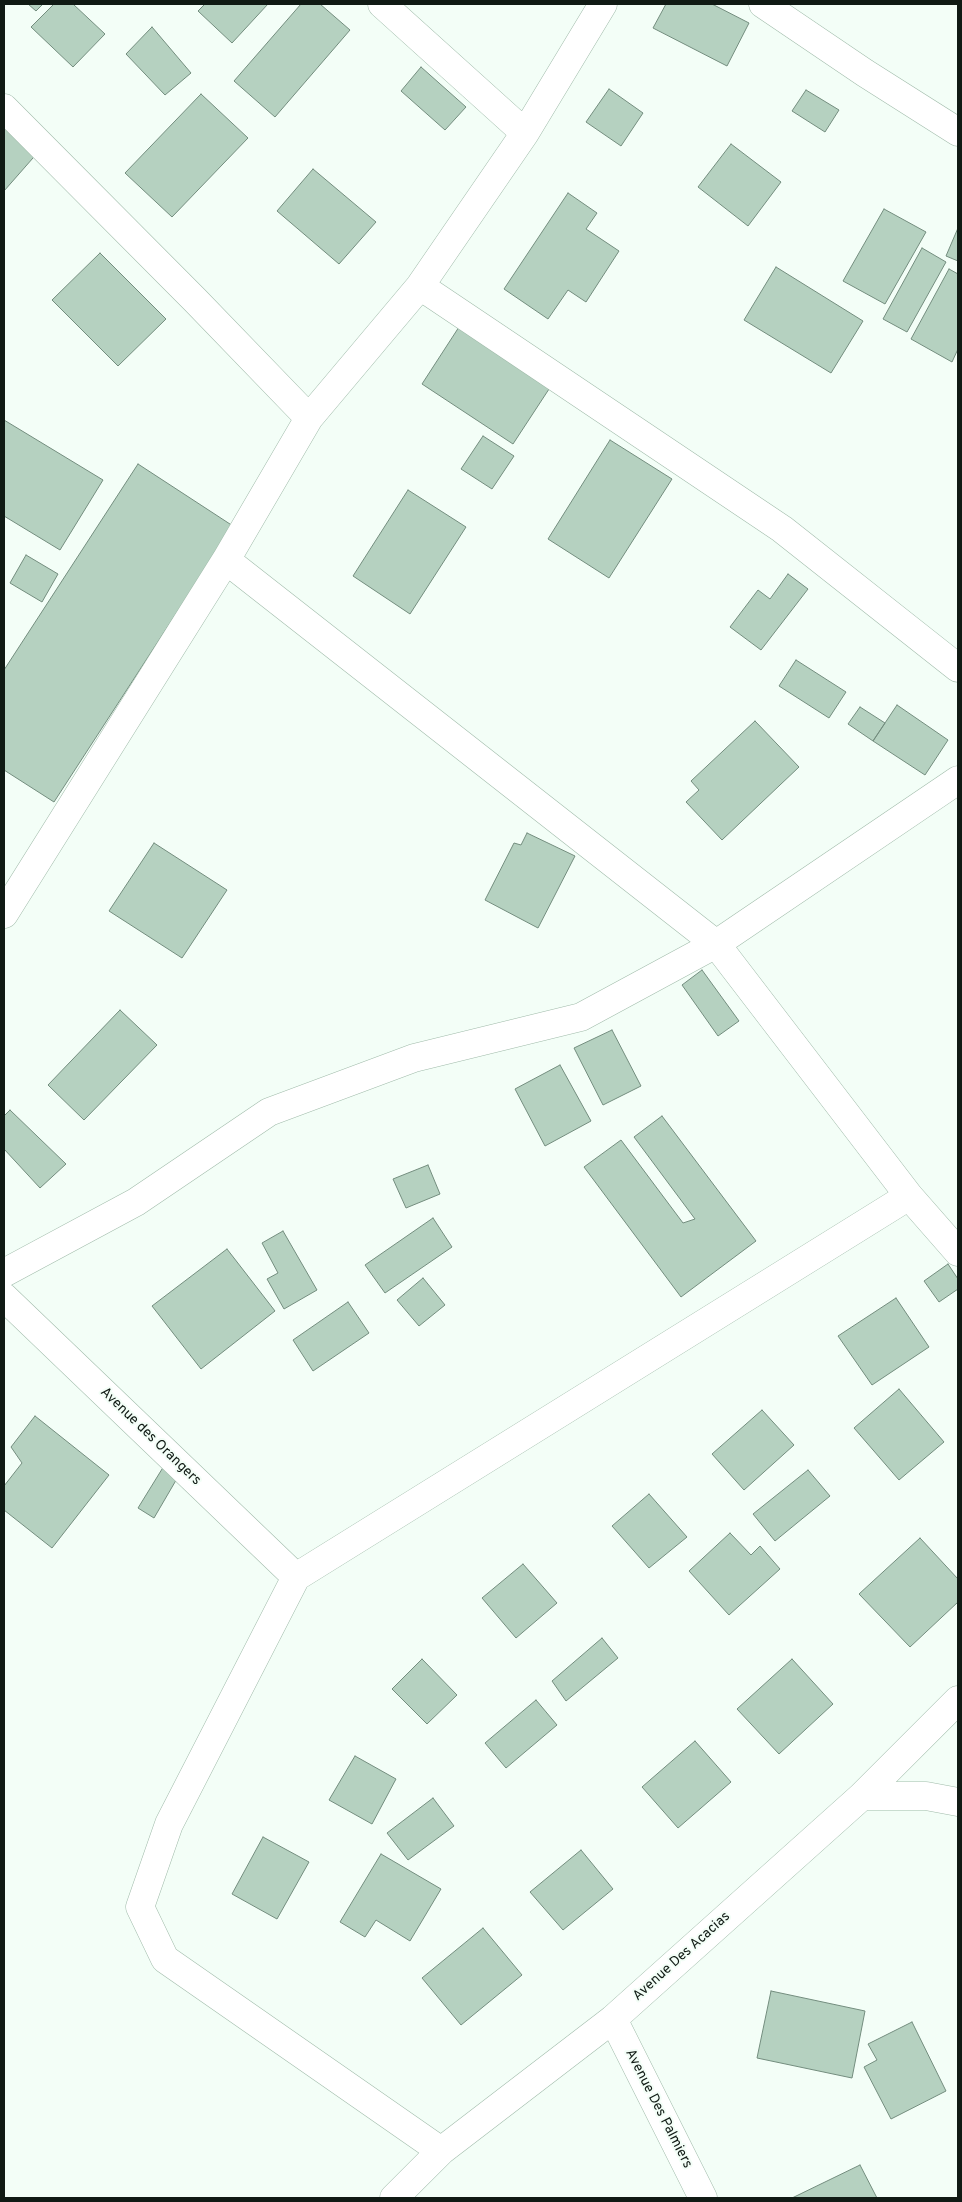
<!DOCTYPE html>
<html>
<head>
<meta charset="utf-8">
<style>
  body { margin:0 }
  #map { position:relative; width:962px; height:2202px; overflow:hidden; background:#f3fef7; font-family:Overpass,sans-serif }
  canvas { display:block }
  .frame { position:absolute; inset:0; border:5px solid #101a14; pointer-events:none }
</style>
</head>
<body>
<div id="map">
<canvas width="962" height="2202"></canvas>
<div class="frame"></div>
</div>
<script>
const ctx = document.querySelector('canvas').getContext('2d');
ctx.lineJoin = 'round';
function fillPath(path, color) { ctx.fillStyle = color; ctx.fill(path, 'evenodd'); }
const toPath = rows => new Path2D(rows.map(r => 'M' + r).join(''));
function stroke(path, color, width, dash) { ctx.strokeStyle = color; ctx.lineWidth = width; ctx.lineCap = dash ? 'butt' : 'round'; ctx.setLineDash(dash || []); ctx.stroke(path); }
function label(font, color, halo, rows, align = 'center') {
  ctx.font = font + ' Overpass,sans-serif'; ctx.lineWidth = 4; ctx.setLineDash([]); ctx.textBaseline = 'middle'; ctx.strokeStyle = halo; ctx.fillStyle = color; for (const [text, x, y, turn = 0] of rows) {
    ctx.save(); ctx.translate(x, y); ctx.rotate((+turn || 0) * Math.PI / 180); ctx.textAlign = isNaN(turn) ? turn : align; if (halo) ctx.strokeText(text, 0, 0); ctx.fillText(text, 0, 0); ctx.restore();
  }
}
const building = toPath([
  [28,4,43,4,36,11,28,4],
  [54,4,73,4,105,34,73,67,31,27,54,4],
  [205,4,268,4,232,43,198,11,205,4],
  [301,4,320,4,350,30,275,117,234,81,301,4],
  [666,4,712,4,749,23,727,66,653,28,666,4],
  [152,27,191,73,165,95,126,54,152,27],
  [421,67,466,107,445,130,401,91,421,67],
  [609,89,643,113,621,146,586,122,609,89],
  [806,90,839,110,825,132,792,111,806,90],
  [201,94,248,138,172,217,125,173,201,94],
  [4,119,40,150,4,191,4,119],
  [731,144,781,182,748,226,698,187,731,144],
  [313,169,376,222,339,264,277,211,313,169],
  [568,193,597,213,586,229,619,251,586,302,568,290,548,319,504,289,568,193],
  [884,209,926,232,885,304,843,281,884,209],
  [958,228,958,261,946,256,958,228],
  [922,248,946,262,907,332,883,319,922,248],
  [100,253,166,319,118,366,52,300,100,253],
  [776,267,863,321,831,373,744,320,776,267],
  [949,269,958,274,958,349,952,362,911,339,949,269],
  [459,327,551,386,513,444,422,384,459,327],
  [4,420,103,480,60,550,4,516,4,420],
  [483,436,514,456,492,489,461,469,483,436],
  [610,440,672,479,609,578,548,539,610,440],
  [138,464,233,526,54,802,4,770,4,670,138,464],
  [408,490,466,527,410,614,353,576,408,490],
  [26,555,58,574,42,602,10,583,26,555],
  [788,574,808,589,761,650,730,627,758,590,770,599,788,574],
  [796,660,846,692,829,718,779,686,796,660],
  [897,705,948,740,925,775,873,741,897,705],
  [860,707,885,723,873,741,848,724,860,707],
  [755,721,799,767,722,840,686,802,699,790,691,781,755,721],
  [527,833,575,856,538,928,485,900,514,843,521,845,527,833],
  [154,843,227,890,182,958,109,911,154,843],
  [702,970,739,1021,718,1036,682,985,702,970],
  [120,1010,157,1045,84,1120,48,1085,120,1010],
  [612,1030,641,1086,603,1105,574,1048,612,1030],
  [560,1065,591,1121,545,1146,515,1089,560,1065],
  [10,1110,66,1164,40,1188,4,1149,4,1116,10,1110],
  [662,1116,756,1241,681,1297,584,1167,621,1140,683,1223,695,1219,634,1137,662,1116],
  [428,1165,440,1194,406,1208,393,1179,428,1165],
  [433,1218,452,1247,385,1293,365,1265,433,1218],
  [283,1231,317,1290,284,1309,267,1279,278,1273,262,1243,283,1231],
  [227,1249,275,1311,201,1369,152,1306,227,1249],
  [948,1264,958,1279,958,1289,939,1302,924,1281,948,1264],
  [423,1278,445,1305,419,1326,397,1300,423,1278],
  [896,1298,929,1347,872,1385,838,1336,896,1298],
  [348,1302,369,1333,313,1371,293,1340,348,1302],
  [899,1389,944,1442,899,1480,854,1428,899,1389],
  [762,1410,794,1445,744,1490,712,1454,762,1410],
  [35,1416,109,1475,52,1548,4,1510,4,1486,22,1463,11,1447,35,1416],
  [167,1461,182,1470,154,1518,138,1508,167,1461],
  [808,1470,830,1496,775,1541,753,1514,808,1470],
  [649,1494,687,1537,649,1568,612,1526,649,1494],
  [730,1533,751,1555,760,1546,780,1569,729,1615,689,1571,730,1533],
  [920,1538,958,1579,958,1602,910,1647,859,1594,920,1538],
  [523,1564,557,1603,516,1638,482,1598,523,1564],
  [602,1638,618,1658,566,1701,552,1681,602,1638],
  [422,1659,457,1695,427,1724,392,1689,422,1659],
  [792,1659,833,1704,779,1754,737,1709,792,1659],
  [536,1700,557,1725,506,1768,485,1743,536,1700],
  [695,1741,731,1782,678,1828,642,1787,695,1741],
  [355,1756,396,1779,372,1824,329,1800,355,1756],
  [433,1798,454,1826,408,1860,387,1833,433,1798],
  [263,1837,309,1862,277,1919,232,1894,263,1837],
  [581,1850,613,1889,563,1930,530,1892,581,1850],
  [381,1854,441,1889,410,1941,376,1920,365,1937,340,1922,381,1854],
  [483,1928,522,1975,461,2025,422,1978,483,1928],
  [771,1991,865,2011,852,2078,757,2058,771,1991],
  [912,2022,946,2091,891,2119,864,2067,877,2060,868,2044,912,2022],
  [860,2165,877,2198,792,2198,860,2165]
]);
fillPath(building, '#b5d1c0');
stroke(building, '#738d7e', 1);
const minor = toPath([
  [763,4,865,73,958,132],
  [4,108,195,300,309,418],
  [525,133,603,4],
  [420,286,782,529,958,668],
  [4,914,226,560,309,418,420,286,525,133,382,4],
  [909,1196,716,944,958,780],
  [4,1273,136,1202,269,1112,414,1058,581,1017,716,944,226,560],
  [4,1297,296,1577],
  [862,1796,926,1796,958,1802],
  [613,2019,703,2198],
  [441,2151,165,1959,140,1907,169,1824,296,1577,909,1196,958,1252],
  [394,2198,441,2151,613,2019,862,1796,958,1700]
]);
stroke(minor, '#a0bbaa', 29);
stroke(minor, '#fff', 28);
label('14px', '#101a14', '#f3fef7', [
  ["Avenue des Orangers",150,1437,44],
  ["Avenue Des Acacias",682,1957,-42],
  ["Avenue Des Palmiers",658,2109,63]
]);
</script>
</body>
</html>
